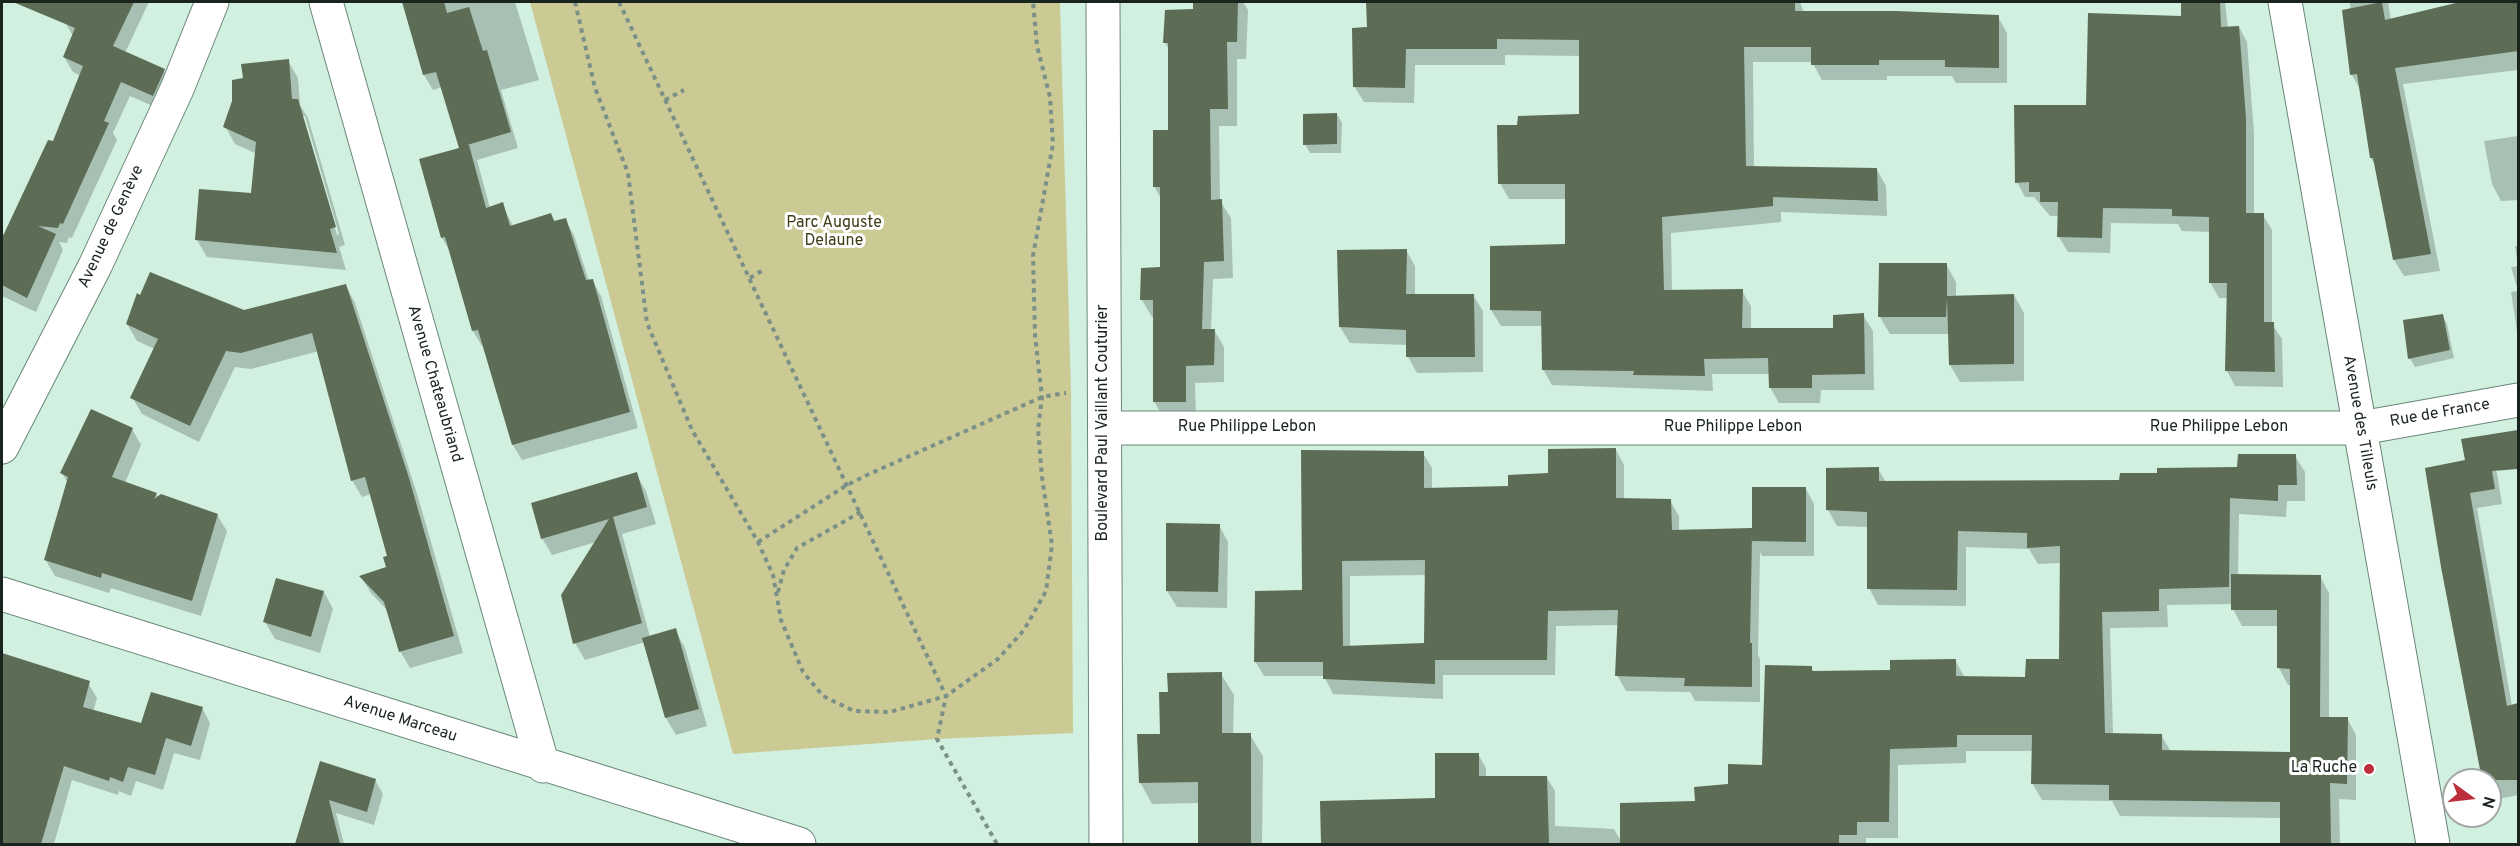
<!DOCTYPE html>
<html>
<head>
<meta charset="utf-8">
<style>
  body { margin:0 }
  #map { position:relative; width:2520px; height:846px; overflow:hidden; background:#d1f0e0; font-family:Overpass,sans-serif }
  canvas { display:block }
  .frame { position:absolute; inset:0; border:3px solid #19241f; pointer-events:none }
  .north { position:absolute; left:2442px; top:768px; width:60px; height:60px; box-sizing:border-box; background:#fff; border:2px solid #a3a7a5; border-radius:50%; rotate:105deg; font-size:16px; font-weight:700; line-height:24px; text-align:center; color:#19241f }
  .north::after { content:''; display:block; margin:auto; width:21px; height:27px; background:#bd2d3c; clip-path:polygon(50% 0,100% 100%,50% 72%,0 100%) }
</style>
</head>
<body>
<div id="map">
<canvas width="2520" height="846"></canvas>
<div class="frame"></div>
<div class="north">N</div>
</div>
<script>
const ctx = document.querySelector('canvas').getContext('2d');
ctx.lineJoin = 'round';
function fillPath(path, color) { ctx.fillStyle = color; ctx.fill(path, 'evenodd'); }
const toPath = rows => new Path2D(rows.map(r => 'M' + r).join(''));
function stroke(path, color, width, dash) { ctx.strokeStyle = color; ctx.lineWidth = width; ctx.lineCap = dash ? 'butt' : 'round'; ctx.setLineDash(dash || []); ctx.stroke(path); }
function label(font, color, halo, rows, align = 'center') {
  ctx.font = font + ' Overpass,sans-serif'; ctx.lineWidth = 6; ctx.setLineDash([]); ctx.textBaseline = 'middle'; ctx.strokeStyle = halo; ctx.fillStyle = color; for (const [text, x, y, turn = 0] of rows) {
    ctx.save(); ctx.translate(x, y); ctx.rotate((+turn || 0) * Math.PI / 180); ctx.textAlign = isNaN(turn) ? turn : align; if (halo) ctx.strokeText(text, 0, 0); ctx.fillText(text, 0, 0); ctx.restore();
  }
}
fillPath(toPath([
  [530,2,1060,2,1071,393,1073,733,937,739,733,754]
]), '#cbca95');
fillPath(toPath([
  [77,2,149,2,125,53,164,71,172,86,162,110,130,96,113,133,117,140,72,238,69,237,67,243,59,242,63,250,36,312,2,296,2,234,4,235,54,143,81,76,73,72,64,57,73,36,66,24],
  [403,2,515,2,539,80,501,90,518,148,477,160,490,208,502,204,513,226,551,215,555,222,565,220,574,235,589,281,592,280,601,296,638,428,522,460,513,445,484,345,482,346,473,331,451,253,442,238,460,149,442,87,433,90,424,75],
  [1195,2,1243,2,1248,10,1246,59,1237,59,1237,126,1219,126,1220,201,1231,218,1233,278,1213,279,1211,330,1214,330,1224,347,1224,382,1195,383,1196,419,1164,419,1154,401,1155,317,1152,317,1142,300,1162,268,1162,200,1154,186,1169,132,1170,51,1165,43,1195,10],
  [1368,2,1800,2,1804,13,1998,17,2007,33,2007,83,1956,83,1952,76,1887,76,1887,80,1822,80,1812,62,1753,62,1754,168,1877,170,1886,186,1887,216,1781,212,1781,222,1671,233,1672,292,1742,291,1751,306,1751,329,1835,329,1863,315,1873,331,1874,390,1821,390,1820,403,1779,403,1770,387,1770,374,1712,374,1713,391,1552,385,1543,369,1543,326,1501,326,1491,310,1566,245,1566,199,1509,199,1500,183,1580,115,1581,56,1505,55,1505,65,1415,65,1414,103,1364,102,1354,86,1368,29],
  [2183,2,2225,2,2228,28,2239,27,2247,42,2254,134,2254,215,2263,215,2272,230,2272,324,2282,339,2283,387,2235,386,2227,371,2228,298,2219,298,2210,282,2210,232,2182,231,2178,224,2111,223,2110,253,2068,252,2059,237,2059,216,2050,216,2034,197,2025,197,2017,182,2087,107,2183,17],
  [2350,2,2388,2,2391,20,2466,2,2518,2,2518,70,2403,84,2440,271,2404,276,2394,260,2376,167,2371,158,2361,91,2352,75],
  [288,61,298,78,300,105,308,118,345,245,339,247,346,270,207,257,197,240,253,195,257,154,235,144,225,126,245,79],
  [302,116,305,116,339,234,337,235],
  [1337,114,1342,123,1341,153,1310,153,1305,144],
  [2518,136,2518,200,2501,201,2492,184,2484,141],
  [2515,246,2518,246,2518,338,2511,292,2518,291,2511,267,2518,266],
  [1406,250,1415,266,1415,295,1473,295,1483,311,1483,372,1417,373,1408,357,1408,345,1350,343,1340,327],
  [1946,264,1956,282,1956,297,2014,295,2024,313,2024,381,1960,382,1950,365,1949,334,1890,334,1880,317],
  [346,286,355,303,418,497,463,653,410,668,400,651,388,611,371,593,361,577,388,568,388,557,371,494,362,497,352,480,319,351,251,369,235,367,199,442,142,414,132,397,155,349,137,341,127,324,244,312],
  [2442,315,2447,324,2454,358,2415,367,2410,358],
  [132,429,141,445,125,483,156,494,159,498,217,515,227,531,201,616,111,588,109,593,55,576,45,559,68,483,62,473],
  [1616,450,1624,465,1624,500,1670,501,1679,516,1679,531,1753,529,1806,489,1814,504,1814,556,1762,556,1760,552,1758,655,1760,659,1760,702,1695,701,1690,692,1626,691,1617,675,1619,625,1556,626,1555,675,1443,675,1443,699,1333,694,1324,676,1264,676,1255,661,1304,592,1423,453,1432,468,1432,489,1510,487],
  [1426,575,1426,644,1350,647,1350,576],
  [2295,456,2305,472,2305,501,2287,501,2286,517,2239,514,2238,575,2320,576,2329,593,2329,719,2347,718,2356,735,2356,800,2339,799,2340,844,2282,844,2282,818,2120,816,2112,801,2042,800,2032,783,2033,751,1966,751,1966,763,1898,765,1898,838,1866,838,1866,844,1322,844,1322,802,1437,800,1478,754,1486,768,1486,778,1547,778,1555,791,1555,826,1614,829,1621,841,1763,767,1811,667,1814,672,1892,671,1955,660,1965,678,2027,679,2060,661,2061,563,2038,564,2029,549,1966,547,1966,606,1878,605,1869,588,1868,527,1837,526,1828,510,1878,469,1886,482,2120,482,2159,475,2239,469],
  [2233,604,2233,609,2242,626,2279,626,2279,668,2288,685,2292,685,2292,753,2171,752,2161,735,2113,734,2110,628,2168,627,2167,605],
  [2488,458,2497,473,2502,504,2477,508,2512,706,2518,705,2518,795,2493,800,2490,794,2490,780,2484,780,2427,469],
  [636,474,646,491,656,524,622,534,650,637,675,630,685,648,707,726,676,735,666,718,645,642,585,660,575,643,596,542,552,555,542,538],
  [1219,525,1228,542,1227,608,1177,607,1167,591],
  [324,592,333,609,320,653,275,639,265,622],
  [2,654,88,683,97,698,93,712,142,725,202,708,210,723,200,760,174,753,163,790,136,781,131,796,119,791,118,795,72,780,54,844,76,844,2,844],
  [1221,674,1234,695,1233,735,1250,735,1263,756,1262,844,1200,844,1200,803,1152,804,1140,782,1161,735,1169,693],
  [321,763,375,780,383,794,374,825,336,813,344,844,301,844,298,840]
]), '#0003');
fillPath(toPath([
  [13,2,134,2,113,46,165,69,153,96,121,82,104,121,109,123,63,224,60,223,58,228,38,226,56,234,27,298,2,285,2,238,48,140,53,141,83,66,63,57,75,28],
  [402,2,444,2,447,13,469,7,483,51,487,50,511,132,467,145,469,145,486,208,503,202,510,226,551,213,554,221,566,218,586,280,593,279,630,412,512,445,478,330,472,331,445,237,441,238,419,159,459,148,436,72,423,75],
  [1193,2,1238,2,1237,42,1227,42,1228,109,1210,109,1211,200,1222,199,1224,261,1204,262,1202,329,1215,329,1214,365,1186,366,1186,402,1153,402,1153,300,1140,300,1141,268,1160,267,1160,187,1153,187,1153,130,1168,130,1168,43,1163,43,1165,10,1193,9],
  [1366,2,1795,2,1795,11,1895,11,1999,15,1999,68,1945,67,1945,60,1879,60,1879,65,1811,65,1811,47,1744,47,1746,166,1877,168,1878,201,1773,197,1773,206,1662,217,1664,290,1743,289,1742,328,1833,328,1833,315,1864,313,1865,374,1812,375,1812,388,1769,388,1768,358,1704,359,1705,376,1633,375,1634,371,1542,370,1541,311,1490,310,1490,246,1565,244,1565,184,1498,184,1497,125,1517,125,1518,116,1579,114,1579,40,1497,39,1497,49,1406,49,1405,88,1353,87,1352,28,1367,27],
  [2181,2,2220,2,2221,27,2239,26,2246,118,2246,213,2264,213,2264,322,2274,322,2275,372,2225,371,2227,283,2209,283,2209,217,2172,216,2172,209,2103,208,2102,238,2057,237,2058,202,2040,202,2040,192,2029,192,2029,182,2015,183,2014,105,2086,105,2088,13,2181,16],
  [2382,2,2385,20,2460,2,2518,2,2518,51,2395,68,2431,254,2393,260,2373,158,2370,158,2357,74,2350,75,2342,10],
  [289,59,292,99,298,99,336,227,330,229,337,253,195,240,199,189,251,193,256,142,223,127,232,101,232,80,243,78,241,64],
  [1337,113,1337,144,1303,145,1303,114],
  [1407,249,1406,294,1474,294,1475,357,1406,357,1406,330,1339,327,1337,250],
  [1879,263,1947,263,1947,296,2014,294,2014,364,1949,365,1947,298,1946,317,1878,317],
  [150,272,244,310,346,284,409,478,454,636,399,652,384,602,359,576,386,567,383,557,387,556,365,477,351,481,312,333,241,353,226,351,190,426,130,398,158,339,126,324,137,293,140,295],
  [2443,314,2450,350,2408,359,2403,320],
  [91,409,133,428,112,477,157,493,154,499,161,494,218,514,192,601,102,573,101,578,44,560,68,477,60,473],
  [2518,430,2518,469,2492,471,2495,489,2470,493,2507,706,2518,703,2518,780,2482,780,2441,567,2425,468,2465,460,2461,439],
  [1616,448,1616,498,1671,499,1672,530,1752,528,1752,487,1806,487,1806,542,1752,541,1752,535,1750,643,1752,643,1752,687,1684,686,1685,678,1615,676,1618,610,1548,611,1547,660,1435,660,1435,684,1323,679,1323,662,1254,662,1255,591,1302,590,1301,450,1424,451,1424,488,1508,486,1508,475,1548,473,1548,449],
  [1425,560,1424,643,1343,646,1342,561],
  [2238,454,2296,454,2297,485,2278,485,2278,501,2230,498,2229,587,2159,589,2159,611,2102,612,2105,733,2162,734,2162,750,2290,752,2290,669,2277,668,2277,610,2231,610,2231,574,2321,575,2320,717,2348,717,2347,784,2330,783,2331,844,2280,844,2280,802,2109,800,2109,785,2031,784,2032,735,1957,735,1957,747,1890,749,1889,822,1857,822,1857,835,1839,835,1839,844,1620,844,1620,803,1695,801,1694,787,1728,784,1728,764,1762,765,1765,665,1812,666,1812,671,1890,670,1890,660,1956,659,1956,676,2025,677,2026,659,2059,659,2060,546,2027,548,2027,533,1958,531,1957,590,1867,589,1867,512,1826,510,1826,468,1879,467,1879,481,2119,480,2120,473,2157,473,2157,468,2237,467],
  [637,472,647,507,613,517,642,623,573,644,561,595,609,519,541,539,531,503],
  [1166,523,1220,524,1218,592,1166,591],
  [276,578,324,591,311,637,263,622],
  [676,628,699,709,665,718,642,638],
  [2,653,90,681,83,707,141,723,151,692,203,707,191,746,166,738,155,775,128,767,123,782,110,777,109,781,64,766,41,844,2,844],
  [1222,672,1222,733,1251,733,1251,844,1198,844,1198,782,1139,783,1137,734,1160,734,1159,692,1168,692,1167,673],
  [1435,753,1479,753,1479,776,1547,776,1549,844,1321,844,1320,801,1435,798],
  [320,761,376,779,367,812,329,800,340,844,295,844]
]), '#5d6c55');
const minor = toPath([
  [326,2,543,766],
  [2285,2,2433,844],
  [1105,428,2361,428,2518,400],
  [2,447,95,266,177,89,212,2],
  [2,594,799,844]
]);
const tertiary = toPath([
  [1103,2,1106,844]
]);
stroke(minor, '#6a8779', 35);
stroke(tertiary, '#6a8779', 35);
stroke(toPath([
  [575,2,595,88,628,173,647,323,692,430,758,542,773,575,781,620,803,672,823,696,854,711,890,712,946,696,998,659,1024,630,1046,591,1052,545,1042,477,1038,429,1042,397,1035,335,1033,256,1053,144,1050,97,1037,46,1033,2],
  [619,2,946,696,937,739,997,844],
  [665,100,684,90],
  [750,278,763,270],
  [758,542,847,485,867,475,1042,397,1066,393],
  [778,592,784,570,797,548,861,512]
]), '#7b9086', 4, [4.5, 4.5]);
stroke(minor, '#fff', 33);
stroke(tertiary, '#fff', 33);
for (const [x, y, r, color] of [
  [2369,769,6,"#bd2d3c"]
]) { const dot = new Path2D(); dot.arc(x, y, r, 0, 2 * Math.PI); ctx.fillStyle = color; ctx.fill(dot); stroke(dot, '#fff', 2); }
label('16px', '#3e3c15', '#fff', [
  ["Parc Auguste",834,224],
  ["Delaune",834,242]
]);
label('16px', '#19241f', '#fff', [
  ["Avenue de Genève",112,227,-65],
  ["Avenue Chateaubriand",434,384,74],
  ["Rue de France",2440,414,-10],
  ["Boulevard Paul Vaillant Couturier",1104,423,-90],
  ["Avenue des Tilleuls",2359,423,80],
  ["Rue Philippe Lebon",1247,428],
  ["Rue Philippe Lebon",1733,428],
  ["Rue Philippe Lebon",2219,428],
  ["Avenue Marceau",400,720,18]
]);
label('16px', '#19241f', '#fff', [
  ["La Ruche",2357,769]
], 'right');
</script>
</body>
</html>
